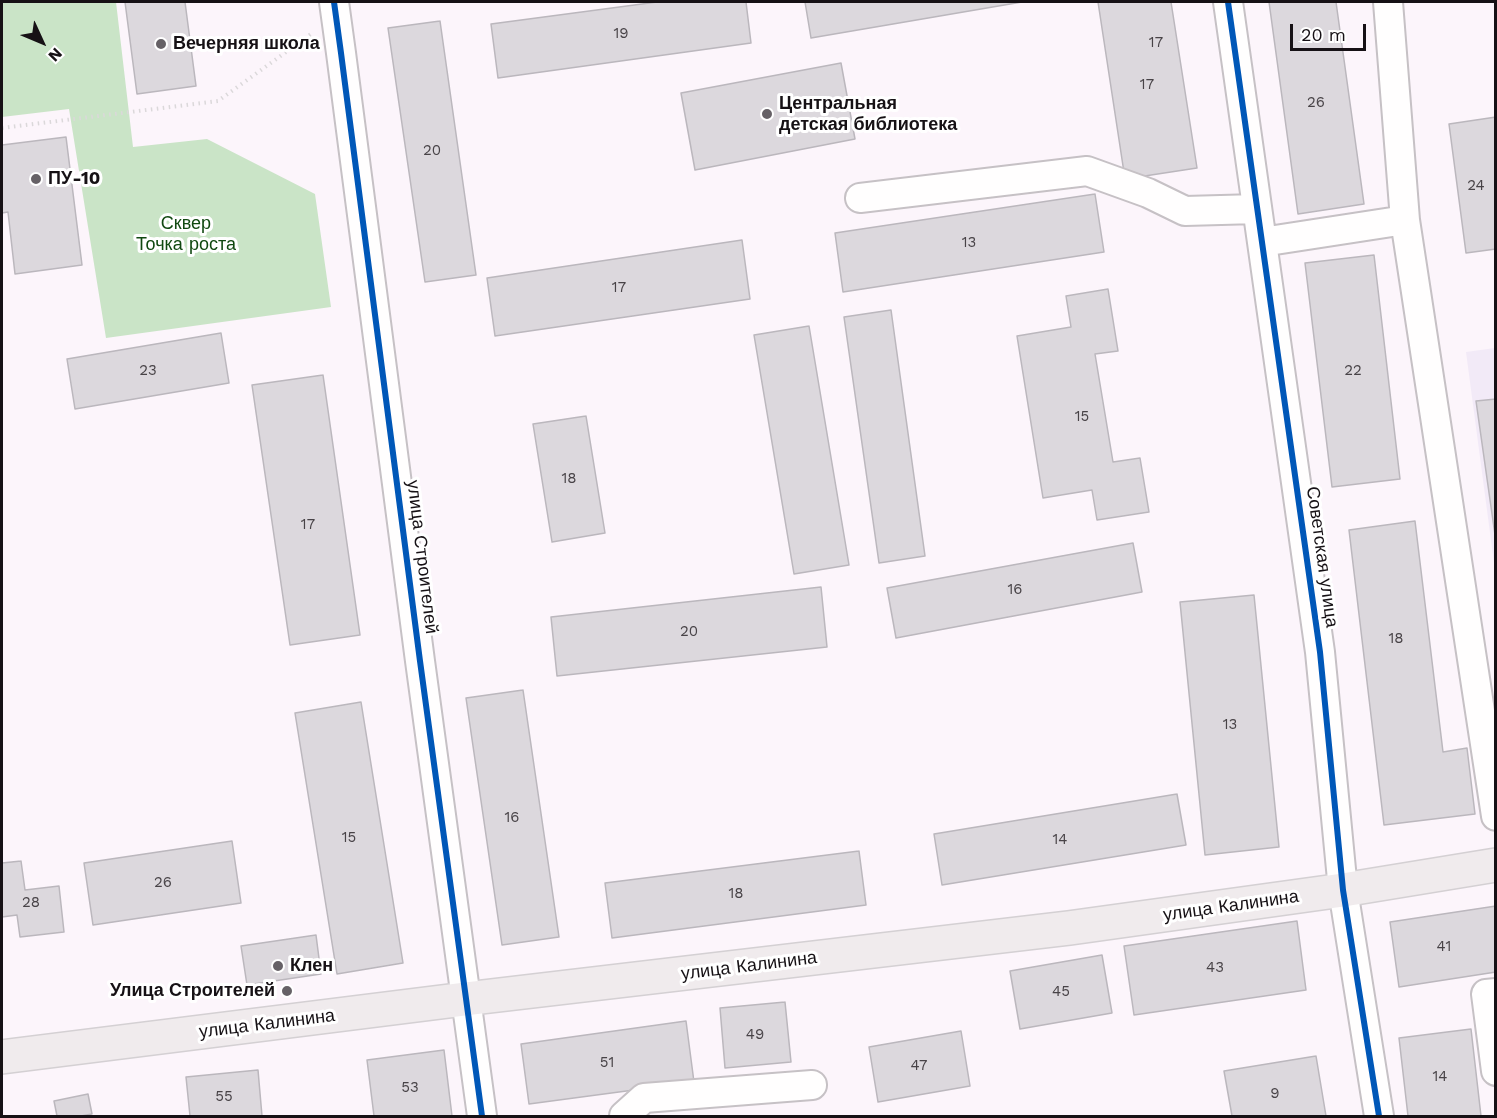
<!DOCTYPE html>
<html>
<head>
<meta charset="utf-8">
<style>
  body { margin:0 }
  #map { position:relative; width:1497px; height:1118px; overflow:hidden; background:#fcf5fb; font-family:"Work Sans",sans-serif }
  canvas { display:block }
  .frame { position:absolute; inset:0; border:3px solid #161115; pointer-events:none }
  .north { position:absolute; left:12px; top:12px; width:60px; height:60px; -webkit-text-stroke:4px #fff; paint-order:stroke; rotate:134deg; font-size:16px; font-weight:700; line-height:24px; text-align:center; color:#161115 }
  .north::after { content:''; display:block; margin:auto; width:21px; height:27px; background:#161115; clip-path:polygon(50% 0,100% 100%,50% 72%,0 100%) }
  .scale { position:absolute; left:1290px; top:24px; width:76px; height:27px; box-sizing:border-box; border:3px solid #161115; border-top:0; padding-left:8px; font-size:18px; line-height:21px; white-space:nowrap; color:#161115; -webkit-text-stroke:4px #fff; paint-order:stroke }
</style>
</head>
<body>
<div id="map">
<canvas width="1497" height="1118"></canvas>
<div class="frame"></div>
<div class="north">N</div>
<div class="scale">20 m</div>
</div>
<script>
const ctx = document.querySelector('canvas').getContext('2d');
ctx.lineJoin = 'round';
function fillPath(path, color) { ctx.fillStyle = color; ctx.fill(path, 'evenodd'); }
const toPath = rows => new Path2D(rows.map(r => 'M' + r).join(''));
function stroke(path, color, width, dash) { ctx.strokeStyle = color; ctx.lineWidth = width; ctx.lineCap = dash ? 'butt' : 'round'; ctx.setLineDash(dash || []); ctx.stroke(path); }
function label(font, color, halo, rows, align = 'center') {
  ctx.font = font + ' "Work Sans",sans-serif'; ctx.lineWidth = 6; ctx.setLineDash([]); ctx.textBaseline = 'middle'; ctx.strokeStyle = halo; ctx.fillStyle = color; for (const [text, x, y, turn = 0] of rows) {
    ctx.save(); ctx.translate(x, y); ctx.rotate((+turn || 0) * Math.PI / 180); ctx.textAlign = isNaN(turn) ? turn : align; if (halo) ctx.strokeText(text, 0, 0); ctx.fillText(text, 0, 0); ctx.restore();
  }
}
fillPath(toPath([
  [1495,348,1495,563,1494,563,1466,352]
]), '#f2eaf7');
fillPath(toPath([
  [2,2,116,2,133,147,207,139,315,194,331,307,106,338,69,109,2,117]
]), '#cae4c7');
const building = toPath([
  [125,2,185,2,196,86,137,94,125,2],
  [657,2,746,2,751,43,498,78,491,24,657,2],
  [805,2,1022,2,811,38,805,2],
  [1098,2,1171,2,1197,168,1125,179,1098,2],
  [1269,2,1336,2,1364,204,1298,214,1269,2],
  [440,21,476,275,425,282,388,28,440,21],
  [841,63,855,139,695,170,681,93,841,63],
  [1496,117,1496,249,1466,253,1449,124,1496,117],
  [66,137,82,265,15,274,8,212,2,213,2,145,66,137],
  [1095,194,1104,252,843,292,835,233,1095,194],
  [742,240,750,299,495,336,487,278,742,240],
  [1374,255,1400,479,1332,487,1305,263,1374,255],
  [1108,289,1118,351,1095,354,1113,462,1140,458,1149,512,1097,520,1092,490,1043,498,1017,336,1071,327,1066,296,1108,289],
  [891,310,925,556,879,563,844,317,891,310],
  [809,326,849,565,794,574,754,335,809,326],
  [221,333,229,383,75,409,67,359,221,333],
  [323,375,360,635,290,645,252,385,323,375],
  [1496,399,1496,542,1476,401,1496,399],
  [586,416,605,533,552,542,533,424,586,416],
  [1415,521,1443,752,1467,748,1475,814,1384,825,1349,530,1415,521],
  [1133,543,1142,592,896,638,887,588,1133,543],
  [821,587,827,647,557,676,551,617,821,587],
  [1254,595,1279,847,1205,855,1180,602,1254,595],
  [523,690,559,937,502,945,466,698,523,690],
  [361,702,403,963,337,974,295,713,361,702],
  [1177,794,1186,845,942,885,934,834,1177,794],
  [232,841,241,903,93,925,84,863,232,841],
  [859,851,866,905,612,938,605,883,859,851],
  [21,861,25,890,59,886,64,932,20,937,17,915,2,917,2,863,21,861],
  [1496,906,1496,972,1399,987,1390,922,1496,906],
  [1297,921,1306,990,1134,1015,1124,946,1297,921],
  [316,935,321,974,247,985,241,946,316,935],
  [1102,955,1112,1013,1020,1029,1010,971,1102,955],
  [785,1002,791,1062,725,1068,720,1008,785,1002],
  [686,1021,694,1082,529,1104,521,1044,686,1021],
  [1471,1029,1481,1116,1408,1116,1399,1038,1471,1029],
  [961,1031,970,1086,878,1102,869,1047,961,1031],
  [444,1050,452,1116,374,1116,367,1060,444,1050],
  [1316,1056,1326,1116,1232,1116,1224,1071,1316,1056],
  [258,1070,262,1116,190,1116,186,1077,258,1070],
  [88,1094,92,1114,81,1116,57,1116,54,1101,88,1094]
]);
fillPath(building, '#dcd8dd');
stroke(building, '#bbb7bd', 1.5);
const minor = toPath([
  [334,2,341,53,420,661,482,1116],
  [1228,2,1320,652,1343,890,1379,1116],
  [1388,2,1405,220],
  [860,198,1087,171,1148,193,1185,211,1257,209],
  [1262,242,1405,220,1496,816],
  [1496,993,1486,994,1496,1071],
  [624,1116,644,1098,812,1085]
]);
const major = toPath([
  [2,1057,465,999,1069,928,1343,890,1496,865]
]);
stroke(minor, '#c6c1c5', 32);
stroke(major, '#d4d0d3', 36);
stroke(toPath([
  [2,128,218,101,311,34]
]), '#dbd8da', 4, [1.5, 4.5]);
stroke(minor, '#fffefe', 28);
stroke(major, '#f0ebed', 33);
stroke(toPath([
  [334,2,341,53,420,661,482,1116],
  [1228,2,1320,652,1343,890,1379,1116]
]), '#0057b8', 6);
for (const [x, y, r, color] of [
  [161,44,6,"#666166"],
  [767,114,6,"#666166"],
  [36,179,6,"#666166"],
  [278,966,6,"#666166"],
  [287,991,6,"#666166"]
]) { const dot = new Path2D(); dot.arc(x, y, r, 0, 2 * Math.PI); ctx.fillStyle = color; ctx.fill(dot); stroke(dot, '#fff', 2); }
label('15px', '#484347', null, [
  ["19",621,34],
  ["17",1156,43],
  ["17",1147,85],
  ["26",1316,103],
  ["20",432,151],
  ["24",1476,186],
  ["13",969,243],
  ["17",619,288],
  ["23",148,371],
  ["22",1353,371],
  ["15",1082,417],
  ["18",569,479],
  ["17",308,525],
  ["16",1015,590],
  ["20",689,632],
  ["18",1396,639],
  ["13",1230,725],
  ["16",512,818],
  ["15",349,838],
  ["14",1060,840],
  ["26",163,883],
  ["18",736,894],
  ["28",31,903],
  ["41",1444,947],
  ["43",1215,968],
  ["45",1061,992],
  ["49",755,1035],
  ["51",607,1063],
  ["47",919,1066],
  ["14",1440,1077],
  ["53",410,1088],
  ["9",1275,1094],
  ["55",224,1097]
]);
label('bold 18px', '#161115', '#fff', [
  ["Вечерняя школа",173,44],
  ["Центральная",779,104],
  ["детская библиотека",779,125],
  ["ПУ-10",48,179],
  ["Клен",290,966],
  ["Улица Строителей",275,991,"right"]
], 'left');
label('18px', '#104810', '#fff', [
  ["Сквер",186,224],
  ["Точка роста",186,245]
]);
label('18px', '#161115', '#fff', [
  ["улица Строителей",422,557,83],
  ["Советская улица",1322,557,82],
  ["улица Калинина",1231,906,-8],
  ["улица Калинина",749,966,-7],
  ["улица Калинина",267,1024,-7]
]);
</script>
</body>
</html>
